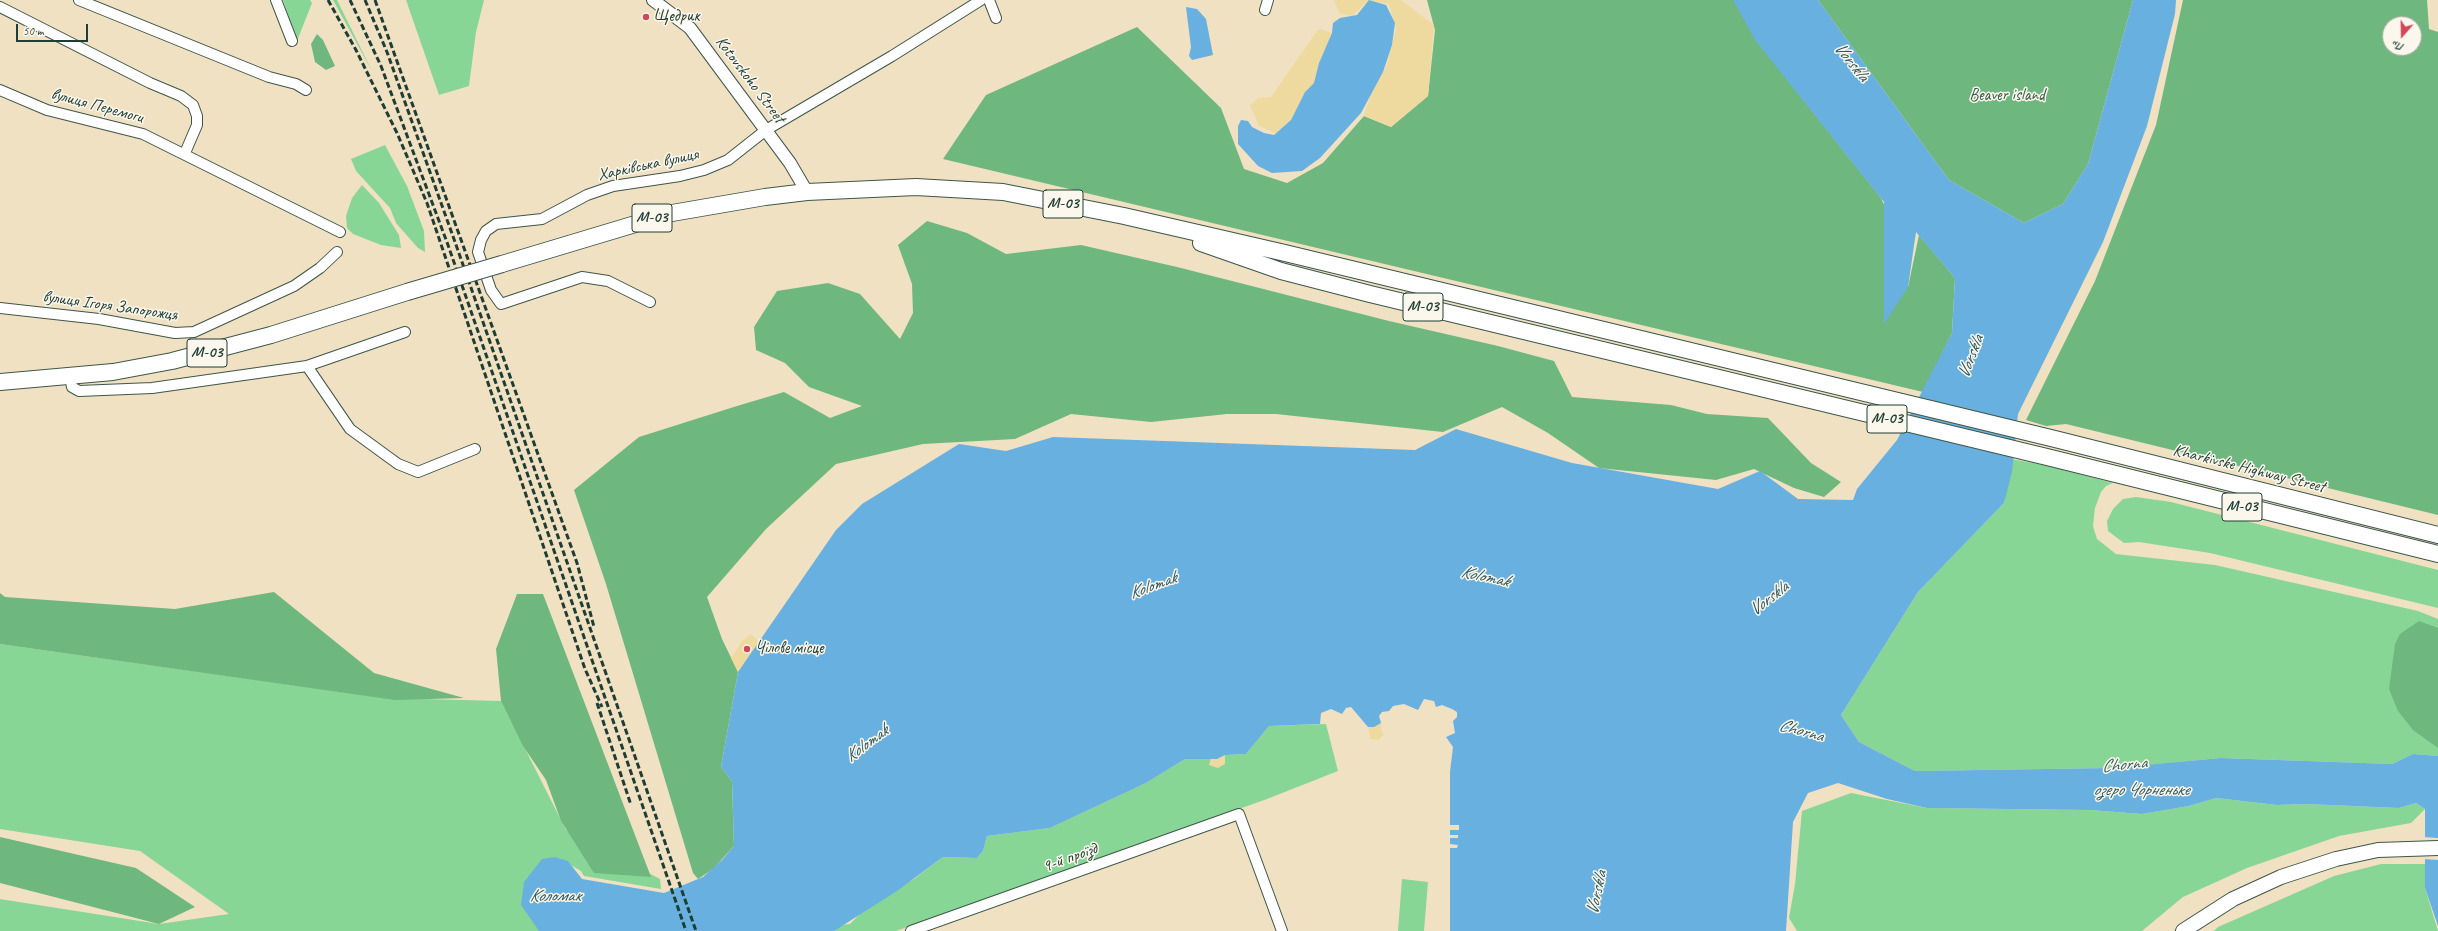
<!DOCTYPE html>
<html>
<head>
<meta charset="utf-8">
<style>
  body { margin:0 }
  #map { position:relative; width:2438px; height:931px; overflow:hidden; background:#f1e1c3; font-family:Caveat,sans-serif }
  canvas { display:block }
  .north { position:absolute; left:2382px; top:16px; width:40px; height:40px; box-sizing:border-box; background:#fbf7ec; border:1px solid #a3ada2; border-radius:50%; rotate:200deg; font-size:11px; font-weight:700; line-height:16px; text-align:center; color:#1f3d34 }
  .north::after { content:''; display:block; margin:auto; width:14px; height:18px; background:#d1495b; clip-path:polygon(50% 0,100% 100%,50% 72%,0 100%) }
  .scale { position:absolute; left:16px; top:24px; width:72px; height:18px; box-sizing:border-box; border:2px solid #1f3d34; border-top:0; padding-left:5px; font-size:12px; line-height:14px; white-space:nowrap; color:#1f3d34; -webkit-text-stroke:3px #fbf7ec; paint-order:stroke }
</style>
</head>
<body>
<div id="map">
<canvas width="2438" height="931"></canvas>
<div class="north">Пн</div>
<div class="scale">50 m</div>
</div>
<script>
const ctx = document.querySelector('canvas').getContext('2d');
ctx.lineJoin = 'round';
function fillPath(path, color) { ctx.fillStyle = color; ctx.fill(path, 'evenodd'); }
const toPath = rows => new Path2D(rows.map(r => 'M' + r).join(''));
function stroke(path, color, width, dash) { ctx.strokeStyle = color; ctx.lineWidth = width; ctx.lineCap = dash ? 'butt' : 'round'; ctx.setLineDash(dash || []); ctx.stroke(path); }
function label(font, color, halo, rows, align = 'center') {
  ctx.font = font + ' Caveat,sans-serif'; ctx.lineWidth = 3; ctx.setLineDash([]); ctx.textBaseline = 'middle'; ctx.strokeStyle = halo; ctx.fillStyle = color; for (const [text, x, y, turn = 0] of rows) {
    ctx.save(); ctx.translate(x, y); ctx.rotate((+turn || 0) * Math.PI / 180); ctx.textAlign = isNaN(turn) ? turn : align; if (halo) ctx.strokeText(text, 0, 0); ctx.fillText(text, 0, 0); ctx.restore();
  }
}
fillPath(toPath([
  [283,0,310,0,312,3,297,41],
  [333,0,337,0,372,71],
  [406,0,484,0,476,32,469,86,439,95],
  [385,145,407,186,424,231,425,252,418,248,396,223,390,208,356,171,351,159],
  [362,185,379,203,399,235,401,248,381,245,353,234,347,228,346,216,352,198],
  [2011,459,2045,465,2113,483,2106,486,2101,492,2095,508,2093,526,2097,539,2116,554,2215,565,2418,611,2438,619,2438,756,2413,754,2392,764,2221,758,2115,768,1915,771,1859,742,1841,715,1918,592,2004,503],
  [2136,497,2171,502,2438,570,2438,608,2210,553,2139,542,2124,543,2108,531,2107,521,2113,509,2123,499],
  [0,644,385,698,501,701,566,830,660,879,661,889,584,876,581,871,559,858,540,931,0,931,0,899,159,924,229,914,140,851,0,829],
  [1326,724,1338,771,1267,799,896,931,832,931,840,925,850,924,873,901,914,879,943,857,977,858,983,851,987,836,1050,828,1146,783,1185,759,1217,759,1225,755,1246,754,1269,726],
  [1851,793,1927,808,2090,810,2142,814,2189,806,2216,798,2277,805,2306,804,2399,808,2416,803,2425,809,2411,823,2339,836,2247,868,2183,897,2142,931,1797,931,1789,918,1795,884,1802,811],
  [2381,864,2425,864,2425,888,2438,931,2214,931,2218,927,2334,876],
  [1402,879,1428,882,1424,931,1398,931]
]), '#88d695');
fillPath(toPath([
  [1427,0,1738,0,1790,83,1881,198,1891,220,1908,287,1919,235,1955,278,1952,333,1923,392,943,159,986,95,1137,27,1221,108,1244,169,1287,183,1323,163,1364,116,1391,127,1428,96,1435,30],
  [1818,0,2133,0,2088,164,2063,204,2024,223,1949,180],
  [2183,0,2427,0,2429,29,2438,32,2438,515,2066,424,2046,426,2026,420,2095,281,2156,125],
  [2390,24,2414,24,2414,48,2390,48],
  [317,34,323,40,335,66,326,70,315,62,311,44],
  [927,221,967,233,1006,254,1081,245,1177,267,1389,321,1498,346,1554,361,1572,397,1671,405,1707,414,1768,418,1811,463,1841,482,1824,497,1794,488,1754,469,1716,480,1599,468,1548,433,1502,407,1443,432,1276,414,1227,414,1151,422,1071,414,1015,439,923,444,836,464,766,529,707,597,722,639,738,672,721,767,732,781,734,846,713,869,698,879,693,873,606,584,574,490,639,437,737,406,784,392,830,418,862,406,809,387,785,363,756,350,754,327,777,291,828,283,860,294,900,339,913,313,912,284,898,245],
  [274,592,374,673,464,698,395,700,0,644,0,593,5,597,175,609],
  [517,594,543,594,651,877,594,873,561,821,546,780,523,746,501,701,496,649],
  [2419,621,2438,628,2438,748,2413,730,2398,711,2389,689,2395,644,2400,634],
  [0,837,136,868,195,907,159,924,0,883]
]), '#6eb77e');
fillPath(toPath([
  [1334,0,1401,0,1434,25,1428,96,1391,127,1364,116,1372,90,1387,65,1396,29,1389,4,1369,0,1352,16,1339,13],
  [1321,29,1332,33,1319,63,1314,83,1305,92,1291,120,1275,133,1259,126,1250,105,1258,98,1271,97,1317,31],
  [751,634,760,643,738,672,731,658,742,641],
  [1381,723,1381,730,1384,734,1379,740,1370,739,1368,727],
  [1225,755,1225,764,1218,768,1209,765,1211,758,1217,759]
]), '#eeda9e');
fillPath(toPath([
  [1369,0,1386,5,1395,23,1392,45,1383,72,1361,113,1320,158,1302,171,1272,173,1258,166,1238,144,1238,126,1241,120,1248,121,1252,127,1264,133,1274,135,1291,120,1305,92,1314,83,1319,63,1332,33,1333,23,1340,18,1357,15],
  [1733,0,1818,0,1949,180,2024,223,2063,204,2088,164,2133,0,2176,0,2175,14,2147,126,2103,242,2018,414,2012,472,2004,503,1918,592,1841,715,1859,742,1915,771,2112,768,2221,758,2392,764,2413,754,2438,756,2438,926,2425,888,2425,809,2416,803,2399,808,2306,804,2277,805,2216,798,2189,806,2142,814,2090,810,1927,808,1887,799,1838,783,1808,793,1793,822,1786,931,1450,931,1450,772,1453,747,1446,737,1455,733,1453,721,1457,717,1457,712,1452,709,1442,705,1436,707,1434,701,1424,699,1418,710,1404,704,1393,706,1389,711,1382,712,1379,716,1381,723,1374,727,1368,727,1351,707,1346,708,1342,714,1331,709,1321,713,1320,724,1269,726,1246,754,1225,755,1217,759,1185,759,1146,783,1050,828,987,836,983,851,977,858,943,857,897,891,834,931,539,931,521,905,524,882,542,859,555,857,568,861,582,879,664,893,703,877,722,860,734,846,732,781,721,767,738,672,836,530,862,504,959,444,1006,451,1053,437,1415,450,1456,429,1572,463,1718,489,1760,471,1798,499,1853,500,1857,489,1897,440,1952,333,1955,278,1916,232,1908,287,1884,324,1884,202,1755,40],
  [1186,7,1197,9,1206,19,1213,55,1192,60,1189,56,1191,47]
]), '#68b0df');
fillPath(toPath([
  [1448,825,1459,825,1459,830,1450,830,1450,835,1458,835,1458,838,1450,838,1450,844,1458,845,1457,848,1448,848],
  [2423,837,2438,838,2438,860,2423,859]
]), '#f1e1c3');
const minor = toPath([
  [79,0,269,77,296,84,306,90],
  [276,0,292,41],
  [989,0,996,18],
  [0,7,150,83,181,96,193,105,197,116,197,125,185,153],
  [1265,10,1268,0],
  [0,90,47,110,143,134,340,232],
  [650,302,608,281,582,277,501,304,491,290,478,252,481,240,486,231,496,224,542,219,587,195,613,186,680,176,704,170,728,160,766,130,892,56,981,0],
  [0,308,99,319,175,333,194,332,294,286,320,268,337,252],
  [307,366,350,429,398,464,418,472,475,449],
  [70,377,72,387,79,391,152,388,307,366,405,332],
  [911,931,1239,814,1282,931]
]);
const tertiary = toPath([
  [653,0,690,28,790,163,807,192]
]);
const secondary = toPath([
  [2183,931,2233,899,2281,877,2336,859,2378,850,2438,848]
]);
const trunk = toPath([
  [1201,243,1281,271,1370,294,2047,457,2438,554],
  [502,264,672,213,765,197,807,192,916,187,1003,192,1124,216,1285,253,2051,438,2438,535],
  [0,382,113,372,172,361,271,335,407,292]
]);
stroke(minor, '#3e5649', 12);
stroke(tertiary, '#3e5649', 14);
stroke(secondary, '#3e5649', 16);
stroke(trunk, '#3e5649', 18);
stroke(minor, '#fff', 10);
stroke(tertiary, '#fff', 12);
stroke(secondary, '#fff', 14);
stroke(trunk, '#fff', 16);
stroke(toPath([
  [328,0,356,50,397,133,427,203,585,669,602,707],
  [350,0,381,66,448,245,686,931],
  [365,0,387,52,455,242,696,931],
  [375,0,577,563,594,627],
  [597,703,631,805]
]), '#1f3d34', 3, [6, 3]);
const trunkBridge = toPath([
  [407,292,502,264]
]);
stroke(trunkBridge, '#3e5649', 18, []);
stroke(trunkBridge, '#fff', 16);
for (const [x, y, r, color] of [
  [646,17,4,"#d1495b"],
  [747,649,4,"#d1495b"]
]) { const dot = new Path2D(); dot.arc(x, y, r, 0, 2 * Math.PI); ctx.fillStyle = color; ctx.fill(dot); stroke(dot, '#fbf7ec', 1.5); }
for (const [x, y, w] of [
  [1063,204,40],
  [652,218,40],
  [1423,307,40],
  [207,353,40],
  [1887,419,40],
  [2242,507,40]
]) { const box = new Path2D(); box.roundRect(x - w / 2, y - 14, w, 28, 3); ctx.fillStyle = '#fbf7ec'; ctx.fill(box); stroke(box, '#1f3d34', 1); }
label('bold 16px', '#1f3d34', null, [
  ["М-03",1063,204],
  ["М-03",652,218],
  ["М-03",1423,307],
  ["М-03",207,353],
  ["М-03",1887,419],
  ["М-03",2242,507]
]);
label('17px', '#1f3d34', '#fbf7ec', [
  ["Щедрик",654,17],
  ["Чілове місце",755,649]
], 'left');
label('17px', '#1f3d34', '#fbf7ec', [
  ["Kotovskoho Street",750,80,53],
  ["вулиця Перемоги",97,106,15],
  ["Харківська вулиця",648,165,-12],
  ["вулиця Ігоря Запорожця",110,306,8],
  ["Kharkivske Highway Street",2249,469,14],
  ["9-й проїзд",1070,858,-20]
]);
label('17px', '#345c47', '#fbf7ec', [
  ["Beaver island",2007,96]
]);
label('italic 18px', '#315a5f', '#fbf7ec', [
  ["Vorskla",1851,62,51],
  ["Vorskla",1971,357,-69],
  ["Kolomak",1485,577,12],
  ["Kolomak",1153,586,-20],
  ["Vorskla",1769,599,-38],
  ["Chorna",1801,731,15],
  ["Kolomak",867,744,-37],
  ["Chorna",2124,765,-5],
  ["озеро Чорненьке",2141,790],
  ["Vorskla",1597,893,-78],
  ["Коломак",555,896]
]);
</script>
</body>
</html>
